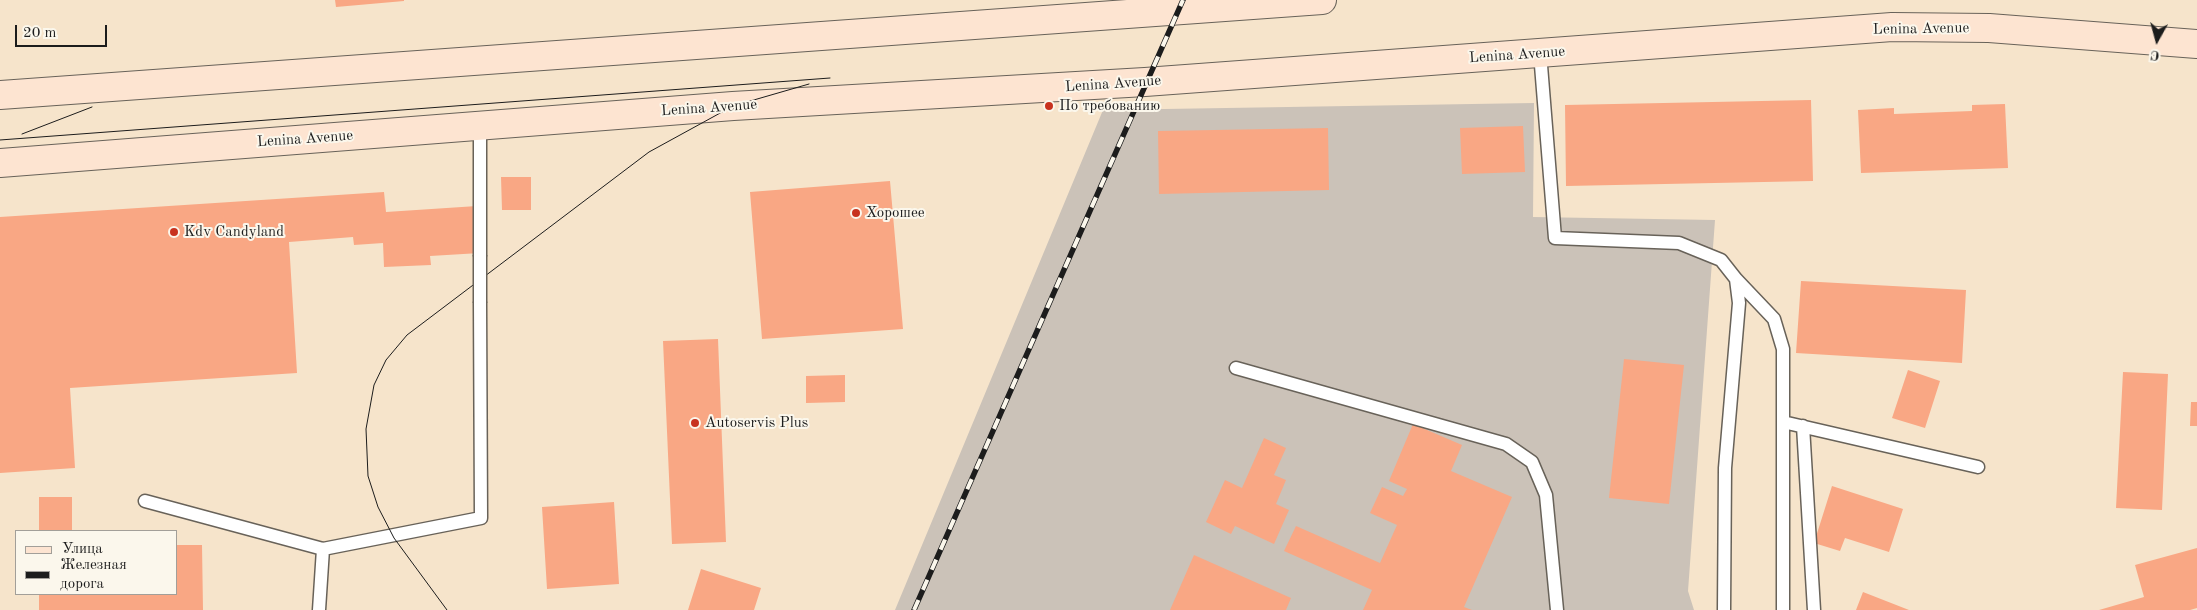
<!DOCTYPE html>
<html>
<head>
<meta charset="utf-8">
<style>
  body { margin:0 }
  #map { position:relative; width:2197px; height:610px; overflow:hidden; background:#f6e4cb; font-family:"Old Standard TT",serif }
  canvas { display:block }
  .legend { position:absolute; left:15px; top:530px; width:162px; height:65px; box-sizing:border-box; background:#fbf7ec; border:1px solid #a29f99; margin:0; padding:6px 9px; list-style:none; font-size:15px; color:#1c1c1c }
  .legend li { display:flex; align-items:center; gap:10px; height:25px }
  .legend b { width:25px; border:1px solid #a29f99 }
  .north { position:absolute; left:2132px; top:15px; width:50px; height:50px; -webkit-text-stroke:4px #fbf7ec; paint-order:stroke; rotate:187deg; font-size:14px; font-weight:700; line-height:20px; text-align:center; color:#1c1c1c }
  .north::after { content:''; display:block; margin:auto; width:18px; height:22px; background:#1c1c1c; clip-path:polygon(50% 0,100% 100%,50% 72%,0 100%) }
  .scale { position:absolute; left:15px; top:25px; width:92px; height:22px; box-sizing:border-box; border:2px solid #1c1c1c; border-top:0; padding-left:6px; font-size:15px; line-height:18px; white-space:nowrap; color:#1c1c1c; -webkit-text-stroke:4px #fbf7ec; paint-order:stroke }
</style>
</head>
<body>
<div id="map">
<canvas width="2197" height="610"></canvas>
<ul class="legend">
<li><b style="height:6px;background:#fde4d1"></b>Улица</li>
<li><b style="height:6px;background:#1c1c1c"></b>Железная дорога</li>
</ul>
<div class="north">С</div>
<div class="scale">20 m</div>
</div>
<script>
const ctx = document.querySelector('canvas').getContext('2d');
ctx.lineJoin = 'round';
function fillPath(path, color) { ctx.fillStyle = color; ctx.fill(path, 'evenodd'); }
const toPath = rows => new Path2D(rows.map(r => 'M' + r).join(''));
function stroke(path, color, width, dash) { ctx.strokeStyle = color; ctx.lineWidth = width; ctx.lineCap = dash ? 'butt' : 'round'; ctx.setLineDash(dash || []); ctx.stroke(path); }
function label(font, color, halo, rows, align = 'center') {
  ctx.font = font + ' "Old Standard TT",serif'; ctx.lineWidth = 4; ctx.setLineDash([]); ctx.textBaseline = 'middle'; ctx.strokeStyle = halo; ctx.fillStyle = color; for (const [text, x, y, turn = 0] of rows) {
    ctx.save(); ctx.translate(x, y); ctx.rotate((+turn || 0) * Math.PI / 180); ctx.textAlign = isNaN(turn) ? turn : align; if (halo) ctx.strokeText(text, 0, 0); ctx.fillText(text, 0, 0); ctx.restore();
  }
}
fillPath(toPath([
  [1534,103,1533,217,1715,220,1688,591,1694,610,895,610,1103,110]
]), '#cbc2b8');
fillPath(toPath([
  [335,0,404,0,404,1,336,7],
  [1811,100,1813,181,1566,186,1565,105],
  [2005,104,2008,168,1861,173,1858,110,1894,108,1894,114,1972,111,1972,105],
  [1523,126,1525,172,1462,174,1460,128],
  [1328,128,1329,190,1159,194,1158,131],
  [501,177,531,177,531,210,502,210],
  [890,181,903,329,762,339,750,192],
  [384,192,386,212,477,206,480,253,430,256,431,265,384,267,383,243,354,245,353,237,289,242,297,373,70,388,75,468,0,473,0,217],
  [1801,281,1966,290,1962,363,1796,353],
  [718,339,726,542,672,544,663,341],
  [1624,359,1684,365,1669,504,1609,498],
  [1908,370,1940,381,1925,428,1892,418],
  [2123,372,2168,374,2162,510,2116,508],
  [845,375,845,402,806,403,806,376],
  [2191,402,2197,402,2197,426,2190,426],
  [1413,424,1462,445,1451,471,1512,497,1464,607,1472,610,1363,610,1372,590,1284,551,1296,526,1380,563,1397,525,1370,513,1382,487,1403,496,1407,489,1389,481],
  [1264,438,1286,448,1274,475,1286,480,1276,504,1289,510,1274,544,1235,526,1231,534,1206,522,1225,480,1242,488],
  [1832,486,1903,509,1889,552,1845,538,1840,551,1814,543],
  [39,497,72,497,72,531,39,531],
  [614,502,619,584,547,589,542,507],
  [176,545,202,545,203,610,39,610,39,594,176,594],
  [2197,548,2197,608,2190,610,2099,610,2144,597,2135,565],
  [1194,555,1291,598,1286,610,1170,610],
  [701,569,761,588,754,610,688,610],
  [1863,592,1909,610,1856,610]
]), '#f9a784');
const service = toPath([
  [1540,53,1555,238,1679,243,1721,260,1736,279,1739,303,1725,468,1724,610],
  [480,126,480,255],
  [1736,279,1774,319,1783,349,1783,610],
  [1236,368,1506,444,1532,462,1546,495,1557,610],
  [1783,422,1978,467],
  [1803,426,1814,610],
  [145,501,323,549],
  [319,610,323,549,481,518,480,303]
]);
const secondary = toPath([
  [0,95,1322,0],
  [0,163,733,106,1145,82,1892,27,1989,28,2197,44]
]);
stroke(service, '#686259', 15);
stroke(secondary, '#686259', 30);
stroke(service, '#fff', 12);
stroke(secondary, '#fde4d1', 28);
stroke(toPath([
  [22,134,92,107],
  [0,140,830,78],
  [447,610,394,538,378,507,368,476,366,429,374,385,386,360,407,335,649,152,733,106,809,84]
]), '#1c1c1c', 1);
const rail = toPath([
  [914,610,1183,0]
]);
stroke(rail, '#1c1c1c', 5.5);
stroke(rail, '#fbf7ec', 4, [11]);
const serviceBridge = toPath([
  [480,303,480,255]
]);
stroke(serviceBridge, '#686259', 15, []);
stroke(serviceBridge, '#fff', 12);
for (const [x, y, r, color] of [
  [1049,106,5,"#c8321e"],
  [856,213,5,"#c8321e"],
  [174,232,5,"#c8321e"],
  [695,423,5,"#c8321e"]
]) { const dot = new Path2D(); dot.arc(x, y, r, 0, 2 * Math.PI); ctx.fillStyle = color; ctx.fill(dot); stroke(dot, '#fbf7ec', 2); }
label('15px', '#1c1c1c', '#fbf7ec', [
  ["Lenina Avenue",1921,29,-1],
  ["Lenina Avenue",1517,55,-4],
  ["Lenina Avenue",1113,84,-4],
  ["Lenina Avenue",709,108,-4],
  ["Lenina Avenue",305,139,-4]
]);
label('15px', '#1c1c1c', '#fbf7ec', [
  ["По требованию",1059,106],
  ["Хорошее",866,213],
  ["Kdv Candyland",184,232],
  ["Autoservis Plus",705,423]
], 'left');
</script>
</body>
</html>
